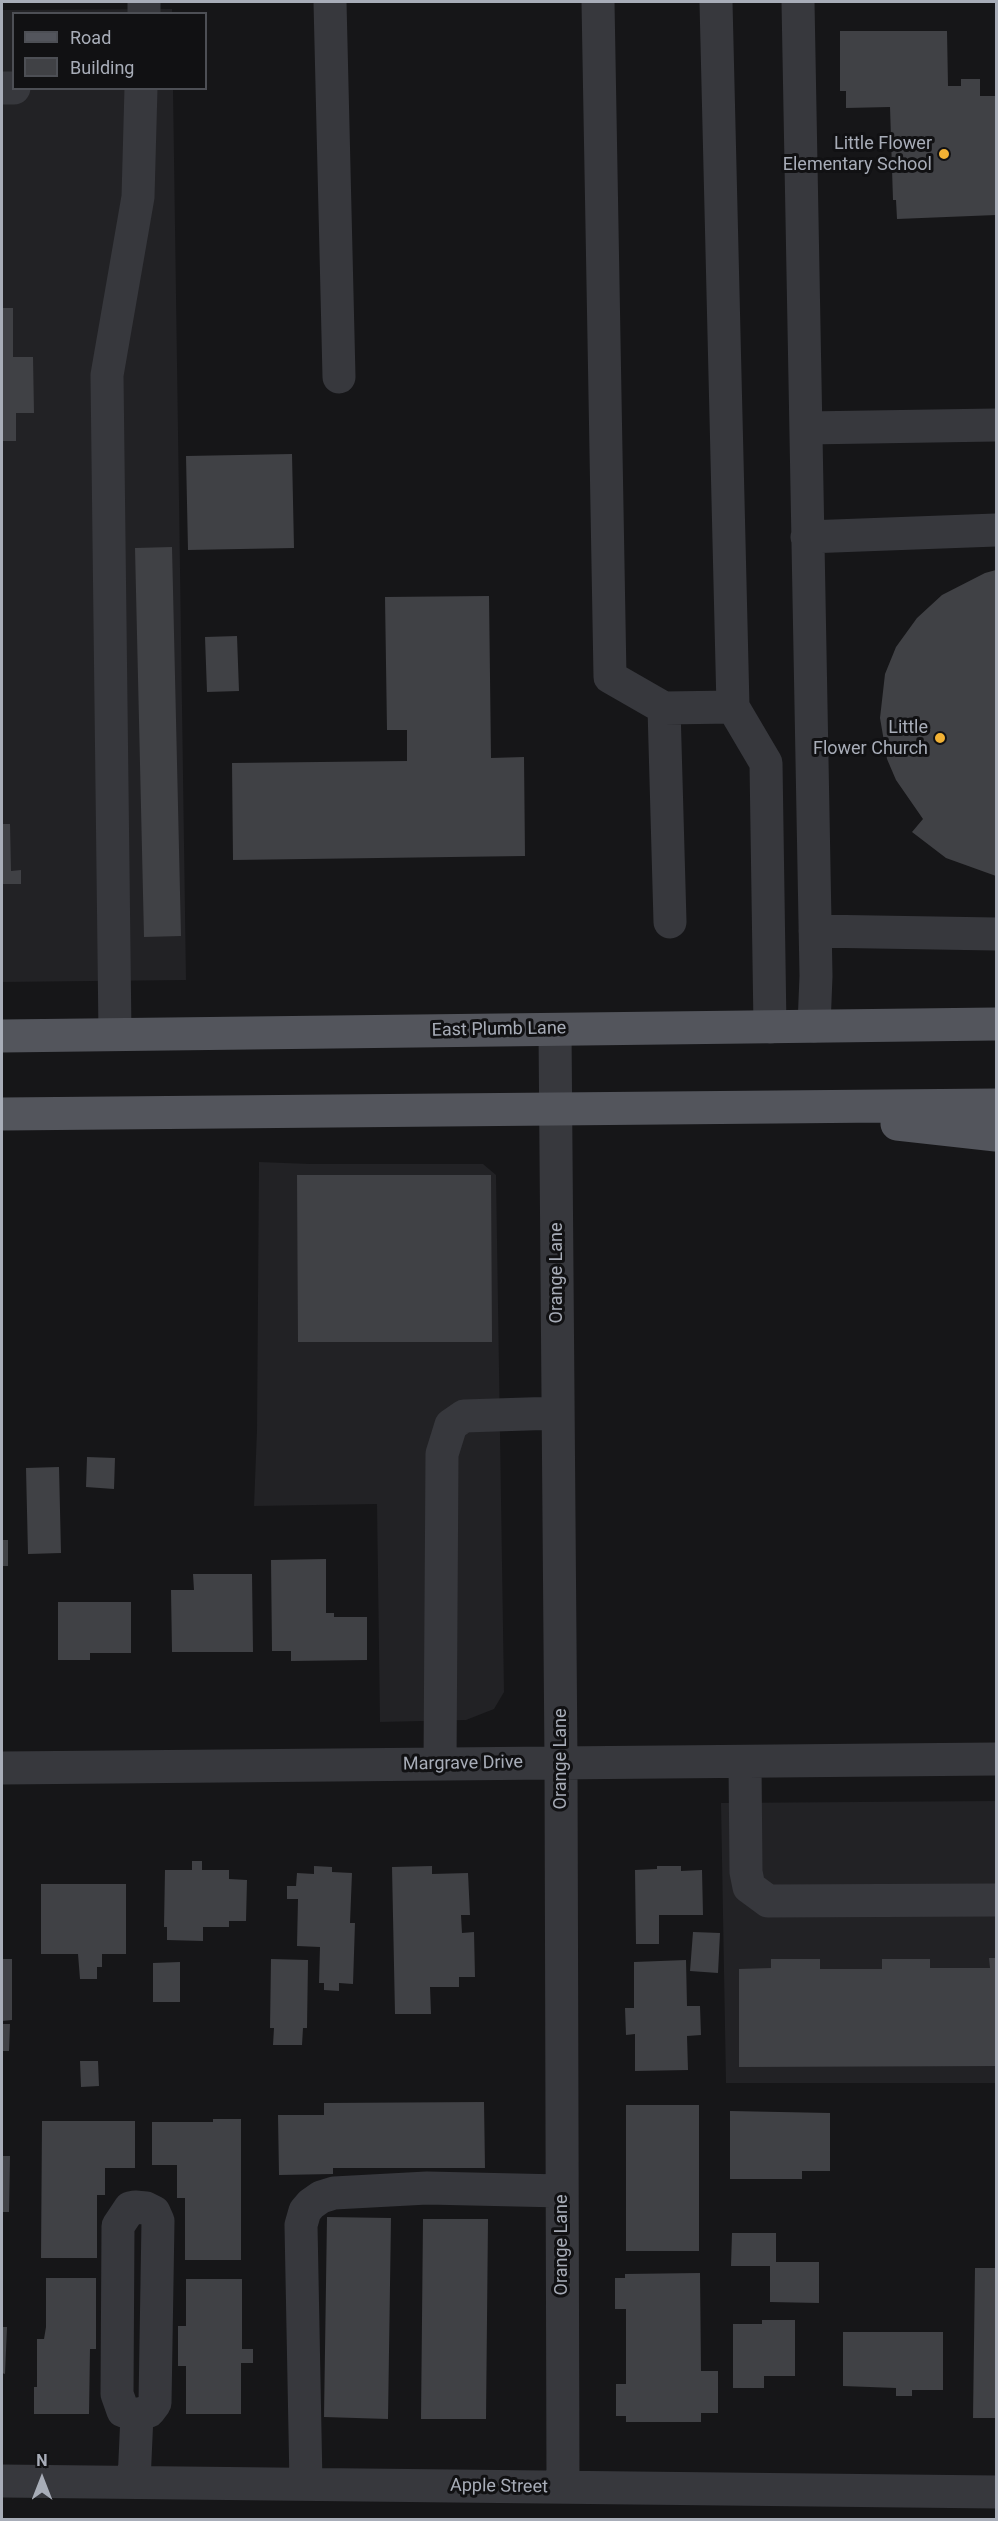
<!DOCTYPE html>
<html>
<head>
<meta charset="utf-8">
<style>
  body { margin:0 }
  #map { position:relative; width:998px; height:2521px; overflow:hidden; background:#161618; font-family:Roboto,sans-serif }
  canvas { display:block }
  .frame { position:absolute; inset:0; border:3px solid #a8adb8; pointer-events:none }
  .legend { position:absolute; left:12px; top:12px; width:195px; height:78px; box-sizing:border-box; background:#111113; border:2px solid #4d4f55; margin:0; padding:8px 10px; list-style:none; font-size:18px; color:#a8adb8 }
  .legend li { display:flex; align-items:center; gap:12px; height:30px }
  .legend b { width:30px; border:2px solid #4d4f55 }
  .north { position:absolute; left:12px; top:2449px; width:60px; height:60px; -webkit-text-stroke:4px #111113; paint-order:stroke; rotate:0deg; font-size:16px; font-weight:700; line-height:24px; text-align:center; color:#a8adb8 }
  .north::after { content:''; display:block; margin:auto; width:21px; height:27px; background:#a8adb8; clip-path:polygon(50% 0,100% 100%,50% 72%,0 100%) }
</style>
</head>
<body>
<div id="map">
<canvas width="998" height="2521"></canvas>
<div class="frame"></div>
<ul class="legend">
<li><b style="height:8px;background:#53555c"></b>Road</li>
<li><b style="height:16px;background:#404145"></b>Building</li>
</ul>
<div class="north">N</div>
</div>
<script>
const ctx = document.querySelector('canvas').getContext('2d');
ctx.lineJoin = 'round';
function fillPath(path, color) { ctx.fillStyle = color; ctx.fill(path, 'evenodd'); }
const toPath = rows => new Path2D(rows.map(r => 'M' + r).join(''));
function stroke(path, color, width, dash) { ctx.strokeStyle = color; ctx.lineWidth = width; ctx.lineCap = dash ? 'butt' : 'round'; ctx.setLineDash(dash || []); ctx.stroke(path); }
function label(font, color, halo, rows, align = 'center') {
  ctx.font = font + ' Roboto,sans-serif'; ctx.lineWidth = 6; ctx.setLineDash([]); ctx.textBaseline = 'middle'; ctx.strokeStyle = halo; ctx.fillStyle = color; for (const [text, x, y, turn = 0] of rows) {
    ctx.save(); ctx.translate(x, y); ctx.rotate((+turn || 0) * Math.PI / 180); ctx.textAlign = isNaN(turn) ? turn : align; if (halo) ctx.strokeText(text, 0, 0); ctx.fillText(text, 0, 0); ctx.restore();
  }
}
fillPath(toPath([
  [172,9,172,14,14,14,14,88,173,89,186,980,2,982,2,10],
  [259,1162,310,1164,483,1164,496,1175,504,1692,494,1709,466,1720,380,1722,377,1504,254,1506,257,1430],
  [996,1801,996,2083,726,2083,721,1803]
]), '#222225');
fillPath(toPath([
  [840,31,947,31,948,86,961,86,961,79,980,79,980,96,996,96,996,215,897,219,896,200,893,200,890,107,846,108,846,91,840,91],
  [2,308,13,308,13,357,33,357,34,413,16,413,16,441,2,441],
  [292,454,294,548,188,550,186,456],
  [172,547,181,936,144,937,135,548],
  [996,570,996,876,946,858,912,832,923,819,896,780,887,759,880,718,885,674,896,647,917,618,942,595,985,573],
  [489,596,491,758,524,757,525,856,233,860,232,763,407,761,407,730,387,730,385,597],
  [237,636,239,691,207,692,205,637],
  [2,824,10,824,11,871,21,870,21,884,2,884],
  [297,1175,491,1175,492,1342,298,1342],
  [87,1457,115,1458,114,1489,86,1487],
  [59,1467,61,1553,28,1554,26,1468],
  [2,1540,8,1540,8,1566,2,1566],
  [326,1559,326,1613,334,1613,334,1617,367,1617,367,1660,291,1661,291,1651,272,1651,271,1560],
  [193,1574,252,1574,253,1652,172,1652,171,1590,194,1590],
  [58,1602,131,1602,131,1653,90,1653,90,1660,58,1660],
  [192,1861,202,1861,202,1870,229,1870,229,1879,247,1880,246,1921,229,1921,229,1927,203,1927,203,1941,167,1940,167,1927,164,1927,165,1870,192,1870],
  [314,1866,332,1867,332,1872,352,1873,350,1923,355,1923,353,1984,339,1983,339,1991,324,1990,324,1983,319,1983,320,1947,297,1946,298,1899,287,1899,287,1886,296,1886,297,1873,314,1874],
  [432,1866,432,1874,468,1873,470,1915,461,1915,462,1933,474,1932,475,1977,459,1977,459,1987,430,1987,431,2014,395,2014,392,1867],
  [657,1866,681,1866,681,1871,702,1870,703,1915,659,1915,659,1944,636,1944,635,1870,657,1869],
  [41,1884,126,1884,126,1954,102,1954,102,1967,97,1967,97,1979,80,1979,78,1954,41,1954],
  [693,1932,720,1933,718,1973,690,1971],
  [989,1958,996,1958,996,2066,739,2067,739,1969,771,1968,771,1959,820,1959,820,1969,882,1969,882,1959,930,1959,930,1968,990,1968],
  [2,1959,12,1959,12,2020,2,2021],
  [271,1959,308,1960,307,2028,303,2028,302,2045,273,2045,274,2028,270,2028],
  [686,1960,687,2006,700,2006,701,2035,687,2036,688,2070,635,2071,635,2034,626,2035,625,2008,634,2008,634,1962],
  [180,1962,180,2002,153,2002,153,1963],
  [2,2024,10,2024,9,2051,2,2051],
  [80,2061,98,2061,99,2086,81,2087],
  [484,2102,485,2168,333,2168,333,2174,279,2175,278,2115,324,2115,324,2103],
  [626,2105,699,2105,699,2251,626,2251],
  [730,2111,830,2113,830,2171,802,2171,802,2179,730,2179],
  [213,2119,241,2119,241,2260,185,2260,185,2198,177,2198,177,2165,152,2165,152,2122,213,2122],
  [42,2121,135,2121,135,2168,105,2168,105,2195,97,2195,97,2258,41,2258],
  [2,2156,10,2156,9,2212,2,2212],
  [327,2217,391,2218,388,2419,324,2417],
  [423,2219,488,2219,486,2419,421,2419],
  [732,2233,776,2233,776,2262,819,2262,819,2303,770,2302,770,2266,731,2266],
  [975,2268,996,2268,996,2418,973,2418],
  [700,2273,701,2371,718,2371,718,2413,701,2413,701,2422,626,2422,626,2416,616,2416,616,2384,626,2384,626,2309,615,2309,615,2278,625,2278,625,2274],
  [46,2278,96,2278,96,2349,90,2349,89,2414,34,2414,34,2387,37,2387,37,2339,44,2339,46,2327],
  [186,2279,242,2279,242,2349,253,2349,253,2363,241,2363,241,2414,186,2414,186,2366,178,2366,178,2326,186,2326],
  [762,2320,795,2320,795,2376,764,2376,764,2388,733,2388,733,2324,762,2324],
  [2,2327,7,2327,5,2374,2,2373],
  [843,2332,943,2332,943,2390,912,2390,912,2396,896,2396,896,2388,843,2386]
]), '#404145');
stroke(toPath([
  [330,2,339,377],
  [598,2,610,677,664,708],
  [716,2,733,707,766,763,770,1027],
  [798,2,816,976,814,1026],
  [144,14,144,2],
  [2,88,14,88],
  [806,428,996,425],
  [807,537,996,530],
  [670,922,664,708,733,707],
  [815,931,996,934],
  [555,1030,561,1763,563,2487],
  [115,1034,107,375,138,197,141,88],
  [745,1762,746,1872,749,1887,768,1901,996,1900],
  [440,1764,442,1454,451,1425,464,1416,558,1413],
  [2,1768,996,1759],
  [2,2481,996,2492],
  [134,2482,137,2415,149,2411,155,2403,158,2221,154,2212,146,2208,135,2207,130,2208,118,2226,117,2394,123,2411,137,2415],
  [306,2484,301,2225,305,2211,311,2204,321,2197,334,2193,427,2188,562,2191]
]), '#37383d', 33);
stroke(toPath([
  [2,1036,996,1024],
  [2,1114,996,1105],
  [897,1124,996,1135]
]), '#53555c', 33);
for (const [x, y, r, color] of [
  [944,154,6,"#f2b134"],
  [940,738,6,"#f2b134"]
]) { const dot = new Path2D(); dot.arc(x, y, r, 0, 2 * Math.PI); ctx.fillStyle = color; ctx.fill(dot); stroke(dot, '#111113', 2); }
label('18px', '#a8adb8', '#111113', [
  ["Little Flower",932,144],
  ["Elementary School",932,165],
  ["Little",928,728],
  ["Flower Church",928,749]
], 'right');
label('18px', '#a8adb8', '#111113', [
  ["East Plumb Lane",499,1030,-1],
  ["Orange Lane",557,1273,-90],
  ["Orange Lane",561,1759,-90],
  ["Margrave Drive",463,1764,-1],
  ["Orange Lane",562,2245,-90],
  ["Apple Street",499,2487,1]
]);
</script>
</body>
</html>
